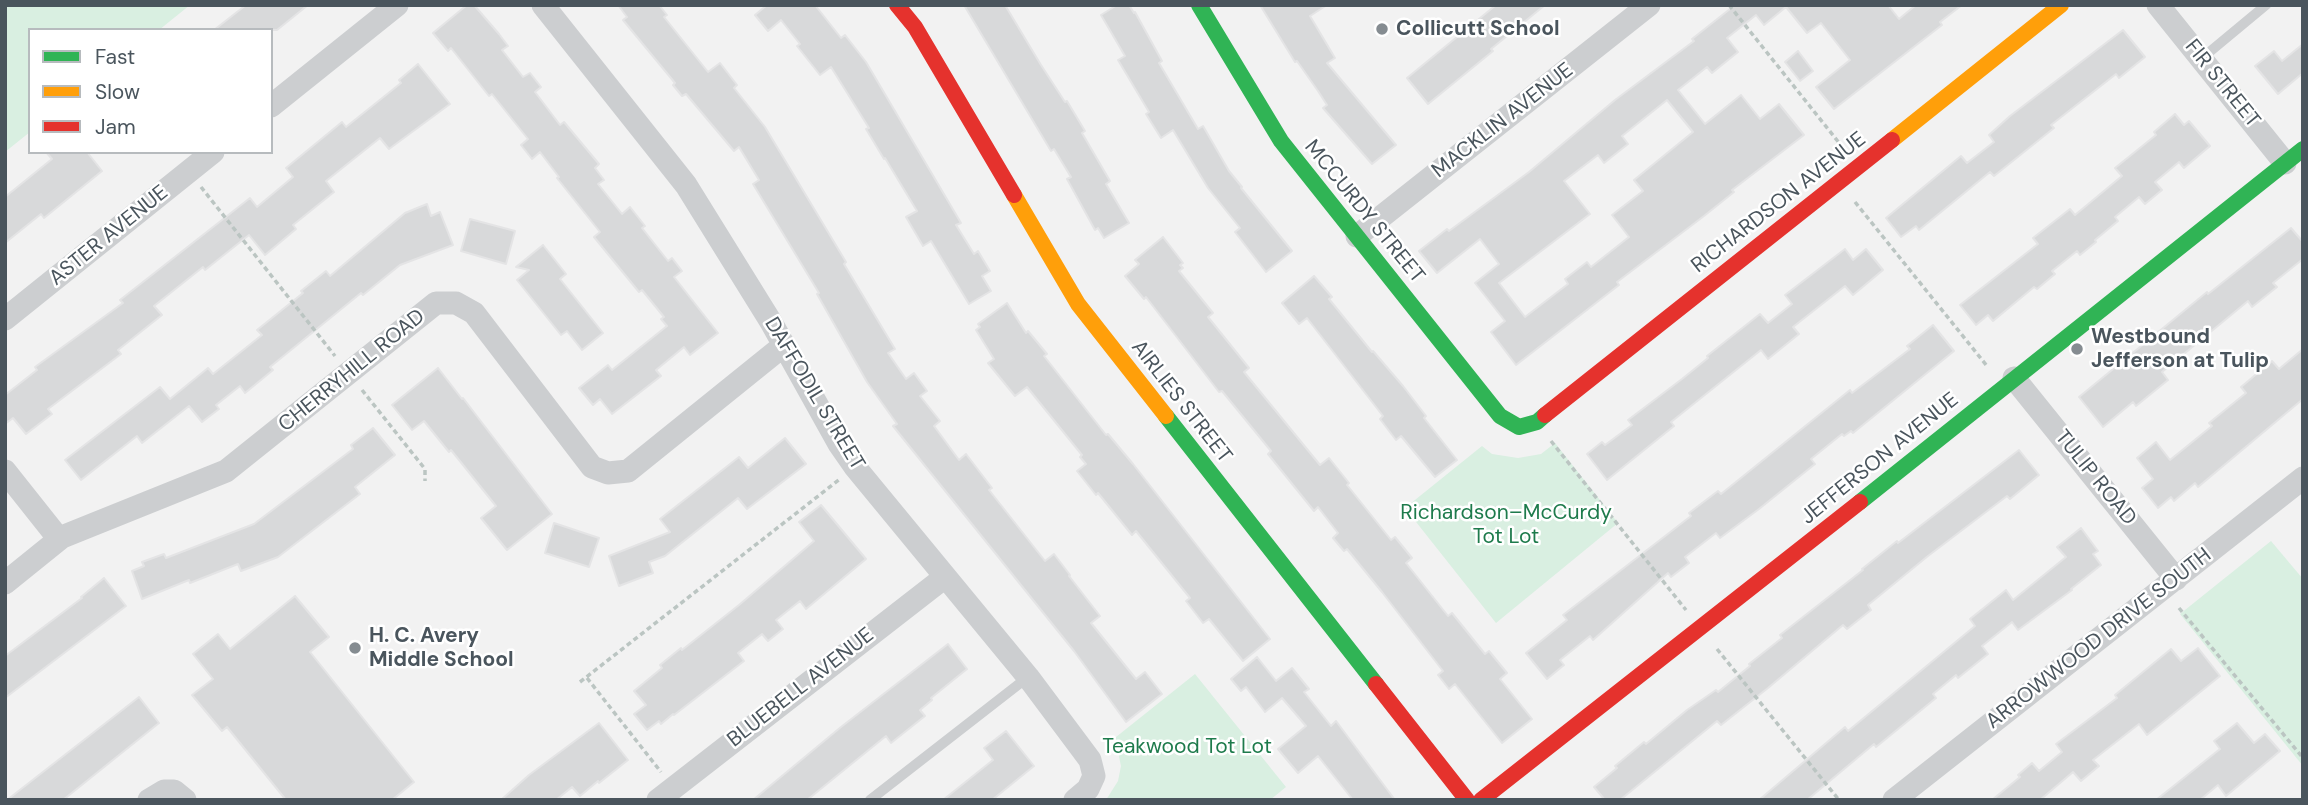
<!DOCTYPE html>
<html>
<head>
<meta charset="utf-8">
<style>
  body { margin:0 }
  #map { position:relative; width:2308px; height:805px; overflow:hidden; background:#f2f2f2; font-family:"DM Sans",sans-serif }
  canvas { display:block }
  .frame { position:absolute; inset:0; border:7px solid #4a555d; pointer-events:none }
  .legend { position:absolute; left:28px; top:28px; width:245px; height:126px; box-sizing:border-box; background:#fff; border:2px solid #b7bbbe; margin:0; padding:9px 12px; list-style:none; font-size:21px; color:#4a555d }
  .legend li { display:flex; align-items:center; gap:14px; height:35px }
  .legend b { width:35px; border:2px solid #b7bbbe }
</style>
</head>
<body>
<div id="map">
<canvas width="2308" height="805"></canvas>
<div class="frame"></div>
<ul class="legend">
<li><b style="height:9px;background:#30b455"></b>Fast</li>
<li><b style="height:9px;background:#ff9f0a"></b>Slow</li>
<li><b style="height:9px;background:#e5322d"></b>Jam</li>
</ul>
</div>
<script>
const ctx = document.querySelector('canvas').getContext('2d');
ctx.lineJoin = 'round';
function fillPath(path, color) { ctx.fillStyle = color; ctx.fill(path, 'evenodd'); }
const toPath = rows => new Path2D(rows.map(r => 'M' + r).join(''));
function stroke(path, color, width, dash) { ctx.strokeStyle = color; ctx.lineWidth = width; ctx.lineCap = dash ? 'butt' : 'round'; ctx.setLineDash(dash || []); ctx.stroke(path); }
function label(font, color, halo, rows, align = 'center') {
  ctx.font = font + ' "DM Sans",sans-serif'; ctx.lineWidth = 5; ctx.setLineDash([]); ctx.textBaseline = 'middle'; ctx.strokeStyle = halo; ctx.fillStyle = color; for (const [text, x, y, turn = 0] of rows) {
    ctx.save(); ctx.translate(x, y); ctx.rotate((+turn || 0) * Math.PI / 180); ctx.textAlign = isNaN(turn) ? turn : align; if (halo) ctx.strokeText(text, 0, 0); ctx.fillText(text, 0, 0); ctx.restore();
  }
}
fillPath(toPath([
  [8,5,190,5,159,30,30,30,30,132,5,152,5,8],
  [1555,443,1618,523,1496,623,1405,508,1482,446,1492,454,1518,458,1541,454],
  [2271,541,2303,579,2303,766,2180,614],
  [1195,674,1286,787,1270,800,1106,800,1118,781,1121,766,1118,752,1111,741]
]), '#d9efe1');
const building = toPath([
  [246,5,308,5,277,30,214,30,246,5],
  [467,5,474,5,499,34,508,46,502,50,523,77,530,73,541,87,535,92,560,125,564,122,599,164,595,168,604,180,598,184,622,214,630,207,645,226,642,228,668,261,672,258,682,271,674,277,718,333,690,355,684,347,656,370,661,376,612,414,600,399,593,405,579,388,608,365,612,370,667,326,661,319,664,317,642,290,639,292,594,237,600,232,557,178,559,177,540,152,532,159,521,145,528,139,492,94,489,96,451,48,448,51,433,33,467,5],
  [618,5,659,5,667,15,664,17,708,72,720,63,737,85,734,88,765,127,846,262,844,264,895,349,888,353,906,379,914,373,927,391,920,396,940,421,934,426,959,460,966,454,992,488,989,490,1045,561,1054,554,1070,575,1069,576,1100,616,1091,623,1136,679,1145,672,1162,694,1126,722,1074,651,893,426,897,424,867,382,817,294,819,293,753,184,759,180,739,147,734,151,686,94,682,96,673,85,675,83,623,20,627,17,618,5],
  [767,5,815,5,841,38,845,35,866,62,961,223,956,225,974,254,978,251,990,271,982,276,991,291,969,304,931,241,923,246,906,217,917,211,885,158,884,159,866,129,869,128,831,67,820,75,797,46,800,44,781,20,768,31,755,15,767,5],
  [964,5,1005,5,1041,65,1065,102,1067,101,1085,131,1082,133,1110,181,1106,184,1129,223,1104,238,1098,228,1095,230,1067,179,1071,177,1054,149,1051,151,964,5],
  [1117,5,1129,5,1134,13,1135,12,1162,61,1159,63,1198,129,1203,126,1229,171,1242,187,1241,188,1292,251,1266,272,1235,232,1240,228,1208,188,1173,130,1161,138,1146,114,1149,112,1118,60,1125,56,1101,15,1117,5],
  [1260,5,1327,5,1310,16,1335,58,1327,63,1396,145,1372,164,1323,108,1327,105,1318,91,1297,61,1295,62,1260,5],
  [1496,5,1545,5,1491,49,1493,51,1428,104,1407,78,1496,5],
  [1735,5,1888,5,1899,19,1916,5,1962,5,1940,22,1942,25,1834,109,1816,87,1850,60,1821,23,1807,33,1786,7,1764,25,1756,15,1727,38,1738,52,1712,73,1707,67,1678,90,1705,124,1741,95,1760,119,1779,104,1804,135,1732,190,1734,192,1704,216,1617,282,1619,285,1516,365,1491,332,1505,321,1475,283,1499,264,1480,239,1437,273,1419,251,1447,229,1449,231,1529,172,1615,100,1694,41,1692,39,1735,5],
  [1667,100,1693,132,1634,180,1643,191,1612,215,1629,237,1591,267,1587,262,1565,279,1568,284,1525,317,1499,283,1590,214,1564,181,1598,155,1604,163,1628,144,1622,136,1667,100],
  [2123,30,2145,57,2119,78,2116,74,2051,125,2054,128,1994,176,1990,172,1919,230,1916,226,1901,237,1886,218,1961,156,1967,163,1994,142,1989,135,2010,116,2123,30],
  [2303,44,2303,73,2278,94,2255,66,2274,51,2282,61,2303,44],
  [1798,51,1813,71,1800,81,1785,62,1798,51],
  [418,64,450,104,389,149,380,138,326,181,334,192,293,225,296,229,265,255,249,235,205,270,203,267,154,306,162,315,118,350,121,354,48,409,52,414,26,434,13,418,5,424,5,395,37,370,35,367,123,303,120,300,250,198,257,207,293,177,286,168,342,122,346,127,401,83,399,80,418,64],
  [2175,114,2184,125,2189,121,2210,146,2184,168,2179,162,2155,182,2162,190,2145,204,2139,197,2115,217,2118,221,2095,240,2096,242,2080,255,2077,251,2052,271,2055,274,2037,289,2034,287,1993,321,1988,315,1976,325,1960,305,2038,244,2033,238,2070,209,2075,215,2122,176,2115,168,2156,135,2154,132,2175,114],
  [46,152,87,152,102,171,44,218,41,214,5,243,5,197,52,159,46,152],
  [427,204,431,216,440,212,453,245,400,265,363,295,361,293,270,367,273,370,245,393,240,386,216,405,219,409,202,422,189,406,142,443,137,436,81,480,65,460,160,387,170,399,208,368,213,374,262,335,257,330,303,293,301,291,326,271,330,276,405,213,427,204],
  [470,219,515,231,506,264,461,251,470,219],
  [2291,228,2303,242,2303,259,2273,283,2277,287,2252,307,2248,301,2162,372,2168,380,2136,406,2133,402,2103,427,2079,397,2207,292,2208,294,2291,228],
  [1163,237,1183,263,1180,265,1183,268,1179,271,1213,313,1208,317,1249,368,1244,372,1320,465,1329,458,1349,483,1347,485,1391,540,1395,537,1412,558,1406,563,1448,616,1452,613,1485,654,1489,651,1507,673,1500,679,1532,719,1502,743,1455,684,1449,689,1438,675,1443,671,1382,592,1347,549,1344,551,1333,538,1338,533,1318,507,1314,511,1268,454,1271,451,1222,391,1219,392,1146,297,1144,299,1125,276,1139,264,1135,260,1163,237],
  [543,245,566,274,560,279,603,333,582,350,567,331,561,335,517,280,529,270,516,267,543,245],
  [1845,249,1853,260,1866,249,1883,270,1853,295,1845,286,1793,327,1799,334,1768,359,1761,350,1671,422,1674,426,1607,480,1587,454,1602,442,1605,445,1632,425,1628,420,1682,379,1708,358,1707,356,1760,314,1768,323,1792,304,1785,295,1845,249],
  [1314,276,1332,297,1329,299,1372,352,1373,351,1403,386,1426,416,1424,418,1457,460,1435,477,1401,436,1396,440,1380,419,1383,416,1307,318,1299,324,1282,303,1314,276],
  [1007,303,1026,333,1028,331,1047,354,1044,356,1106,435,1108,434,1133,464,1270,639,1243,661,1209,619,1203,623,1186,601,1190,598,1136,531,1132,535,1098,493,1096,495,1077,471,1086,464,1080,457,1082,455,1027,387,1015,396,988,363,994,359,976,330,980,327,978,324,1007,303],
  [1933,325,1954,351,1853,433,1851,431,1844,436,1842,434,1811,459,1815,464,1759,509,1720,538,1716,533,1685,557,1689,563,1671,577,1668,573,1593,640,1590,636,1560,660,1564,665,1547,679,1526,653,1567,620,1563,615,1691,516,1689,513,1718,491,1721,494,1850,390,1852,393,1910,349,1907,346,1933,325],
  [2303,349,2303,399,2198,487,2195,483,2174,501,2171,497,2158,508,2142,488,2153,479,2137,458,2156,442,2170,460,2212,426,2209,423,2246,393,2241,387,2272,361,2279,369,2303,349],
  [438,368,462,399,463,398,552,514,507,550,481,518,496,506,451,450,449,452,424,421,412,430,392,405,438,368],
  [373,428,395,455,355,487,360,494,278,557,241,571,238,564,190,583,189,580,142,599,132,571,144,566,142,562,164,554,166,558,254,524,353,449,351,445,373,428],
  [785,438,806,464,747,509,738,498,665,556,649,562,653,573,619,586,609,556,670,532,660,519,739,457,748,468,785,438],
  [2019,450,2039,475,2010,499,2007,496,1928,556,1868,605,1871,610,1847,629,1843,625,1768,688,1721,725,1717,721,1620,800,1605,800,1594,787,1617,768,1615,766,1644,742,1646,744,1687,710,1716,690,1718,692,1750,666,1749,664,1782,638,1780,635,1863,570,1862,569,1897,541,1898,543,2019,450],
  [821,505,866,559,806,609,800,601,776,620,783,629,768,641,762,634,738,653,744,661,674,715,673,714,661,724,659,721,647,730,634,714,646,705,634,691,662,668,660,665,681,648,682,650,739,605,814,541,799,522,821,505],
  [554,523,599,538,589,567,545,553,554,523],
  [2081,528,2098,551,2093,554,2101,565,2071,589,2072,590,2018,630,2012,622,1982,646,1988,654,1958,678,1956,675,1933,694,1936,698,1876,747,1874,744,1807,800,1759,800,1845,727,1848,731,1975,626,1970,619,2006,590,2013,600,2066,557,2057,547,2081,528],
  [104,578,126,606,5,698,5,656,82,598,81,597,104,578],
  [295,596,329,637,310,652,414,782,392,800,286,800,227,727,222,731,192,695,213,679,193,654,218,634,230,649,295,596],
  [948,644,967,669,931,698,932,700,920,710,925,716,891,743,886,736,807,800,753,800,841,727,948,644],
  [2198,648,2220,676,2147,735,2139,724,2093,760,2099,766,2081,781,2073,772,2040,800,1992,800,2020,777,2018,775,2032,763,2039,771,2062,752,2056,744,2117,698,2115,695,2171,649,2181,661,2198,648],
  [1257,657,1276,681,1292,668,1309,689,1304,692,1331,726,1336,721,1395,800,1353,800,1318,756,1298,773,1278,749,1306,726,1282,698,1265,712,1246,687,1241,691,1231,679,1257,657],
  [139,697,159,723,63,800,7,800,139,697],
  [599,723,628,760,599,783,598,781,580,796,572,787,556,800,501,800,529,775,599,723],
  [2237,723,2254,743,2265,734,2280,751,2226,796,2218,785,2200,800,2156,800,2220,749,2214,741,2237,723],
  [1006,731,1034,766,992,800,943,800,993,760,984,748,1006,731]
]);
fillPath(building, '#d8d9da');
stroke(building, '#e4e4e5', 2);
stroke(toPath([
  [1729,5,1844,149],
  [201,187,335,356],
  [1855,202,1987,366],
  [362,390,425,469,425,481],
  [1551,441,1686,610],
  [2179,608,2303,758],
  [1717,649,1839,800],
  [587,678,661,772],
  [580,682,840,479]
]), '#bbc5c2', 3.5, [5, 3.5]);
stroke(toPath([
  [2201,59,2266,5],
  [870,800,1028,677]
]), '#ccced0', 10);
stroke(toPath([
  [543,5,686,185,771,322,839,444,855,467,1028,677,1090,760,1094,776,1088,789,1075,800],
  [2158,5,2285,163],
  [271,106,397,5],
  [1357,236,1649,5],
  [5,319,213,152],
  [2014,378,2176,579],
  [5,471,59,539],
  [5,583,62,537,226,471,436,303,456,303,474,313,592,467,608,473,628,471,783,346],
  [149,800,164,791,174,791,185,800],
  [658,800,945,577],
  [1894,800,2303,478]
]), '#ccced0', 23);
stroke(toPath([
  [1199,5,1281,141,1500,416,1519,427,1537,422,1545,415],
  [1166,416,1376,684],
  [1860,502,2303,149]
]), '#30b455', 16);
stroke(toPath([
  [1892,140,2061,5],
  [1014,195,1078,304,1166,416]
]), '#ff9f0a', 16);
stroke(toPath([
  [897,5,915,27,1014,195],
  [1545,415,1892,140],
  [1376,684,1467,800],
  [1481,800,1860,502]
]), '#e5322d', 16);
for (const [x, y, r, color] of [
  [1382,29,7,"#858c91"],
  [2077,349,7,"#858c91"],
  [355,648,7,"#858c91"]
]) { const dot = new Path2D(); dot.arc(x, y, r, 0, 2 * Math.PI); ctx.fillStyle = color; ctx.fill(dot); stroke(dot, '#fff', 2.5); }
label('bold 21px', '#4a555d', '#fff', [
  ["Collicutt School",1396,29],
  ["Westbound",2091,337],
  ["Jefferson at Tulip",2091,361],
  ["H. C. Avery",369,636],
  ["Middle School",369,660]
], 'left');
label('21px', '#4a555d', '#fff', [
  ["FIR STREET",2222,84,51],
  ["MACKLIN AVENUE",1503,121,-38],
  ["RICHARDSON AVENUE",1779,203,-38],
  ["MCCURDY STREET",1364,212,51],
  ["ASTER AVENUE",109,236,-39],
  ["CHERRYHILL ROAD",352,371,-39],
  ["DAFFODIL STREET",814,394,59],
  ["AIRLIES STREET",1181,402,52],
  ["JEFFERSON AVENUE",1880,459,-39],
  ["TULIP ROAD",2095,478,51],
  ["ARROWWOOD DRIVE SOUTH",2099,639,-38],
  ["BLUEBELL AVENUE",801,688,-38]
]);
label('21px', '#1e7b4c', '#fff', [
  ["Richardson–McCurdy",1506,513],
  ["Tot Lot",1506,537],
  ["Teakwood Tot Lot",1187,747]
]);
</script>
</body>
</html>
